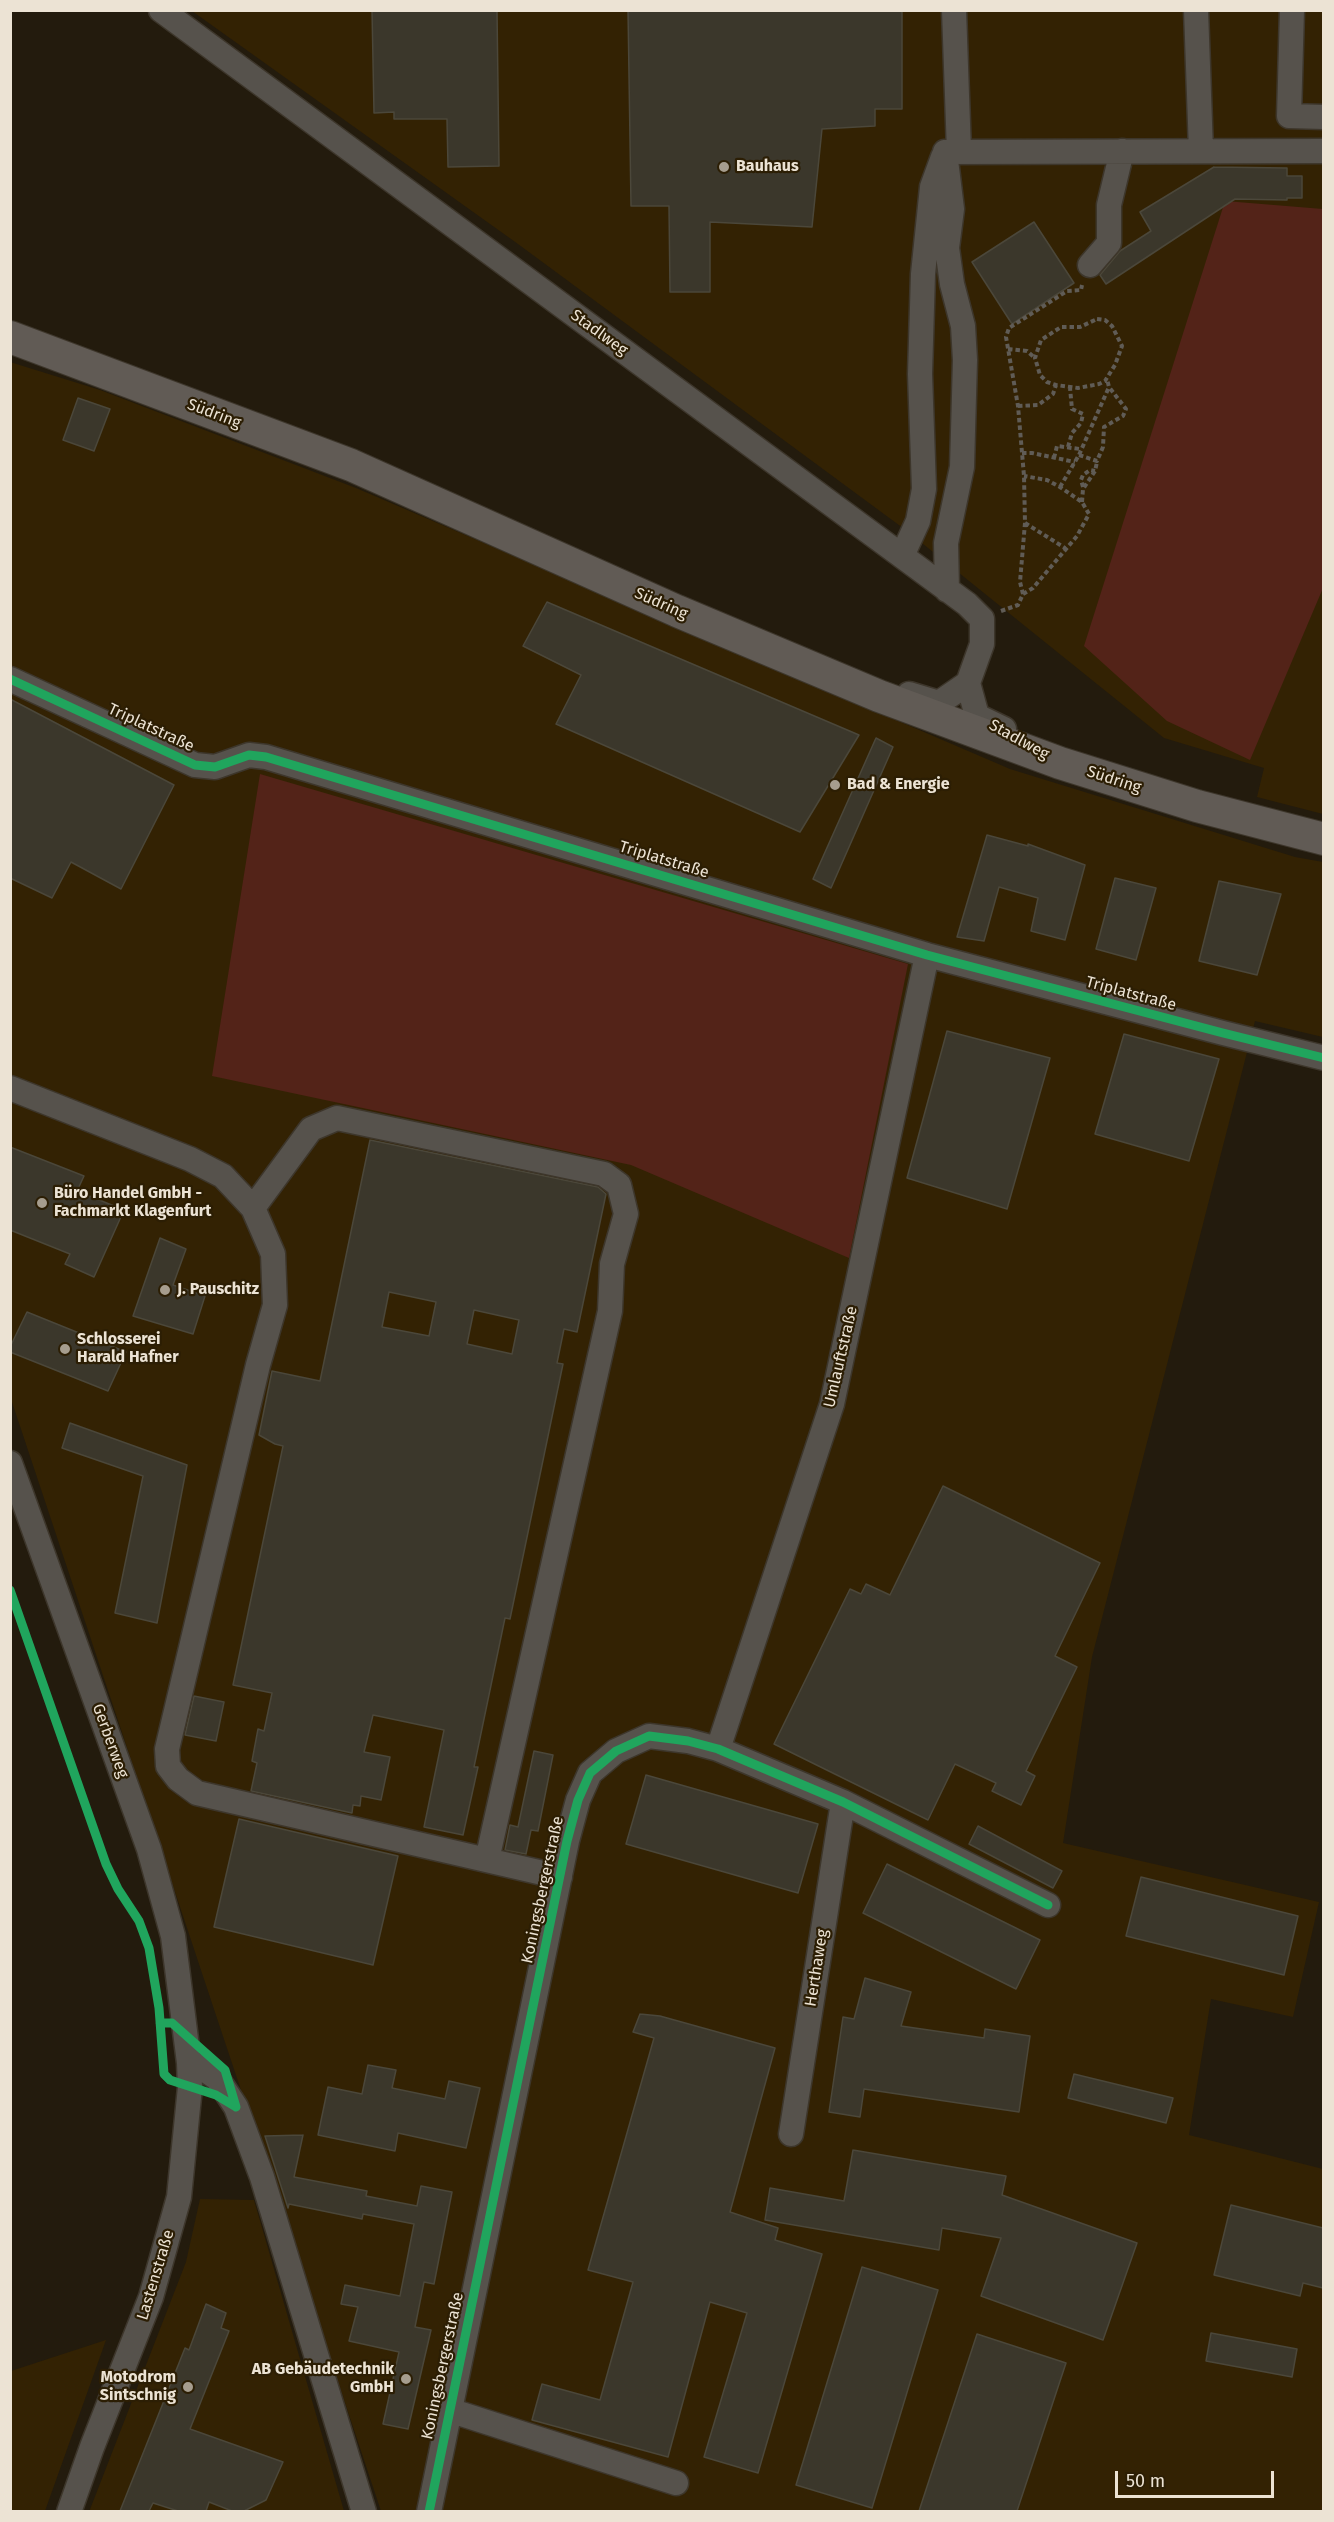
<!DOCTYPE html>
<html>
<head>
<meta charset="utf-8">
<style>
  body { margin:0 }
  #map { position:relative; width:1334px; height:2522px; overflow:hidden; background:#231b0d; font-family:"Fira Sans",sans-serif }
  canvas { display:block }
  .frame { position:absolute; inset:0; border:12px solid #ece3d4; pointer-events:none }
  .scale { position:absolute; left:1115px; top:2471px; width:159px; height:27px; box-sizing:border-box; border:3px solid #ece3d4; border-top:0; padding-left:8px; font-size:18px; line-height:21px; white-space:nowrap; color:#ece3d4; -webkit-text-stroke:4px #2c1e04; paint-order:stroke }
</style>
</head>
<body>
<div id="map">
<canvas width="1334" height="2522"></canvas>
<div class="frame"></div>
<div class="scale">50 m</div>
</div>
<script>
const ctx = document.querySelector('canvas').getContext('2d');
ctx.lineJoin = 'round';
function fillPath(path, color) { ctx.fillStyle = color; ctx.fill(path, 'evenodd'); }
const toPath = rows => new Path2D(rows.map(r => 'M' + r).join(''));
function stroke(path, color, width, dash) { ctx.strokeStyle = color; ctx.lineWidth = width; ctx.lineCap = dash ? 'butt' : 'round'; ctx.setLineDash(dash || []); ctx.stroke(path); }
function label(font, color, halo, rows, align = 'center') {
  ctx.font = font + ' "Fira Sans",sans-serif'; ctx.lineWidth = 4.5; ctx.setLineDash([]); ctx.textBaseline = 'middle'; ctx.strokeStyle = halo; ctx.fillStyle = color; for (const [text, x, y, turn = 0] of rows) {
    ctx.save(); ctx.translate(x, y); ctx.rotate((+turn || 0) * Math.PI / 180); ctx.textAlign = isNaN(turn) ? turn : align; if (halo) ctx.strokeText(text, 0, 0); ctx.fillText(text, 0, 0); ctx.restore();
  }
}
fillPath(toPath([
  [192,11,1323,11,1323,814,1257,797,1264,768,1164,738,907,531,518,244],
  [10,362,100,390,356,488,1010,769,1295,857,1323,862,1323,1037,1255,1021,1092,1657,1063,1843,1319,1902,1293,2017,1211,1999,1189,2135,1323,2169,1323,2511,381,2511,11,1399],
  [200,2199,254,2200,344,2511,89,2512,186,2262],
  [106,2340,45,2511,11,2511,11,2371]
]), '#332203');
fillPath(toPath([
  [1225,201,1323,209,1323,588,1250,760,1167,721,1084,646],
  [260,774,908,964,849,1258,631,1165,212,1076]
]), '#532318');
const building = toPath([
  [372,10,497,10,499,166,448,167,447,119,394,119,394,112,374,113,372,10],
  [628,10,902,10,902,109,875,109,875,126,822,129,812,227,710,222,710,292,670,292,669,206,631,206,628,10],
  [1214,167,1287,168,1287,176,1302,176,1302,198,1287,198,1287,200,1235,199,1106,284,1100,275,1120,251,1151,231,1140,212,1214,167],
  [1034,222,1074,283,1012,324,972,262,1034,222],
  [78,398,110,409,94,451,63,440,78,398],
  [547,602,859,735,800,832,556,724,581,675,523,646,547,602],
  [10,699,174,785,121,889,71,862,52,898,10,878,10,699],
  [876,738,893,747,831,888,813,879,876,738],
  [987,835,1028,846,1028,844,1085,865,1065,940,1031,931,1038,898,999,887,984,941,957,937,987,835],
  [1115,878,1156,888,1136,960,1096,949,1115,878],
  [1219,881,1281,894,1257,975,1199,961,1219,881],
  [947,1031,1050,1058,1007,1209,907,1178,947,1031],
  [1124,1034,1219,1059,1189,1161,1095,1134,1124,1034],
  [370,1140,598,1187,606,1194,577,1332,564,1329,557,1363,563,1364,510,1619,505,1618,474,1767,478,1767,463,1835,424,1827,444,1730,373,1715,364,1752,390,1757,381,1800,361,1796,360,1806,353,1805,352,1813,251,1791,257,1763,252,1761,258,1729,264,1731,272,1693,233,1685,283,1446,275,1444,259,1435,272,1371,320,1381,370,1140],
  [389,1292,436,1302,429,1336,382,1327,389,1292],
  [474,1310,519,1320,512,1354,467,1344,474,1310],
  [10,1147,84,1176,77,1191,124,1210,94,1277,65,1264,70,1254,10,1230,10,1147],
  [160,1238,186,1249,173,1285,205,1296,193,1334,133,1316,160,1238],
  [27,1312,126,1352,108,1391,10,1352,10,1347,27,1312],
  [70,1423,187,1465,157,1623,115,1613,143,1476,62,1448,70,1423],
  [943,1486,1100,1563,1055,1656,1077,1667,1026,1771,1035,1776,1021,1805,992,1791,996,1783,955,1764,928,1820,774,1744,850,1589,861,1594,866,1584,890,1595,943,1486],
  [194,1696,224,1702,216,1741,185,1735,194,1696],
  [534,1751,553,1755,538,1831,531,1830,526,1854,505,1850,510,1825,518,1827,534,1751],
  [646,1775,818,1824,798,1893,626,1844,646,1775],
  [239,1819,398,1856,373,1965,214,1927,239,1819],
  [978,1826,1062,1871,1053,1888,969,1844,978,1826],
  [887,1864,1040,1940,1016,1989,863,1913,887,1864],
  [1141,1877,1298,1916,1284,1975,1126,1936,1141,1877],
  [865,1978,911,1992,901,2026,984,2038,985,2029,1030,2036,1019,2112,864,2089,860,2117,829,2112,843,2017,854,2019,865,1978],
  [640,2014,660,2016,775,2048,730,2212,778,2228,775,2240,822,2254,758,2473,704,2457,747,2313,710,2302,668,2457,532,2420,542,2384,600,2400,633,2282,588,2270,654,2038,633,2032,640,2014],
  [368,2065,396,2070,392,2088,445,2099,449,2081,480,2088,466,2148,398,2133,395,2151,318,2135,328,2087,362,2094,368,2065],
  [1074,2074,1173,2098,1166,2123,1068,2098,1074,2074],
  [303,2135,294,2177,367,2191,366,2196,417,2206,421,2186,452,2192,434,2284,424,2282,415,2327,431,2330,408,2429,383,2424,399,2352,349,2341,358,2307,341,2304,345,2285,400,2296,414,2224,363,2214,362,2219,289,2204,288,2208,265,2136,303,2135],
  [853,2150,1006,2176,1002,2195,1137,2243,1103,2340,981,2296,1001,2238,942,2228,939,2250,765,2220,770,2188,844,2201,853,2150],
  [1231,2205,1323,2228,1323,2288,1303,2283,1300,2296,1214,2275,1231,2205],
  [862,2267,938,2290,872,2508,796,2485,862,2267],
  [206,2304,226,2313,221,2328,229,2331,190,2429,283,2462,266,2500,244,2511,232,2511,209,2502,206,2511,178,2511,153,2503,149,2511,120,2511,185,2348,189,2350,206,2304],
  [1211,2333,1297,2349,1292,2377,1206,2361,1211,2333],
  [977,2334,1066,2363,1017,2511,919,2511,977,2334]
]);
fillPath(building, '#3b372b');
stroke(building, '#4b473a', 1.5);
const minor = toPath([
  [161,10,967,604,982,619,982,644,968,683,977,716,1004,729],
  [954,10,959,152],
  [1196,10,1201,151],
  [1292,10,1289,116,1324,117],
  [945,152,952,209,947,248,952,284,963,326,965,360,962,467,946,543,947,590],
  [945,152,1324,151],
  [1090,265,1109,243,1109,205,1122,151],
  [902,556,918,521,924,489,920,374,923,274,932,187,943,157],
  [10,679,195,765,215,767,249,755,266,757,927,955,1223,1033,1324,1058],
  [909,694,939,703,968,683],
  [10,1088,190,1159,223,1176,253,1208,273,1254,275,1305,258,1365,167,1749,168,1766,178,1779,197,1793,560,1877],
  [253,1208,311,1129,337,1118,604,1174,619,1185,626,1214,612,1264,610,1311,487,1860],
  [10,1463,149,1849,173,1936,189,2063,190,2087,179,2197,151,2297,92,2447,69,2512],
  [718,1749,832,1404,927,955],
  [189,2063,201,2067,217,2078,236,2107,262,2177,364,2512],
  [791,2134,843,1802],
  [449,2410,676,2483],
  [429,2512,567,1841,578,1800,590,1773,616,1751,649,1736,688,1741,718,1749,843,1802,1048,1905]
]);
const major = toPath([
  [10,337,351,465,677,611,879,696,1060,763,1197,806,1324,839]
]);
stroke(minor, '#3d362b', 27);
stroke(major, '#3d362b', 34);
stroke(toPath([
  [1097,319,1105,320,1112,326,1122,346,1115,365,1105,381,1099,384,1078,388,1056,385,1047,382,1040,375,1035,358,1041,340,1061,327,1080,327,1097,319],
  [1008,349,1027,351,1035,358],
  [1018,406,1038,405,1053,394,1056,385],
  [1068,447,1072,433,1081,423,1083,414,1072,409,1070,388],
  [1022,453,1032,453,1075,462],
  [1079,455,1097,461,1103,447,1104,427,1123,416,1126,409,1109,387],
  [1054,458,1057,446,1080,449],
  [1060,487,1079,455,1109,387,1107,379],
  [1083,487,1081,480,1083,475,1090,470,1095,471],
  [1082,502,1083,489,1095,471,1097,462],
  [1025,523,1065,548],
  [1023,594,1033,588,1077,536,1089,514,1082,502,1060,487,1047,480,1024,476],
  [1001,611,1018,605,1023,594,1020,582,1025,523,1024,476,1018,406,1006,337,1009,328,1067,291,1081,290,1082,285]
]), '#605c56', 4, [4.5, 3]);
stroke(minor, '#56524c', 24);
stroke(major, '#615b55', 32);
stroke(toPath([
  [10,679,195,765,215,767,249,755,266,757,927,955,1223,1033,1324,1058],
  [10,1590,106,1864,118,1889,139,1921,149,1948,159,2008,164,2074,170,2080,216,2095,236,2107],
  [160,2023,172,2023,225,2070,236,2107],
  [429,2512,567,1841,578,1800,590,1773,616,1751,649,1736,688,1741,718,1749,843,1802,1048,1905]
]), '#20a55d', 9);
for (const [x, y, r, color] of [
  [724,167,6,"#a69d8e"],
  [835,785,6,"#a69d8e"],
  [42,1203,6,"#a69d8e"],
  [165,1290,6,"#a69d8e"],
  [65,1349,6,"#a69d8e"],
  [406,2379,6,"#a69d8e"],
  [188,2387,6,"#a69d8e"]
]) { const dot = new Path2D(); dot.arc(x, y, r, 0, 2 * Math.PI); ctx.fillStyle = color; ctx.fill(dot); stroke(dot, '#2c1e04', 2); }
label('bold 16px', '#ece3d4', '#2c1e04', [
  ["Bauhaus",736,167],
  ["Bad & Energie",847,785],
  ["Büro Handel GmbH -",54,1194],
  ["Fachmarkt Klagenfurt",54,1212],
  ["J. Pauschitz",177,1290],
  ["Schlosserei",77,1340],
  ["Harald Hafner",77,1358],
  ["AB Gebäudetechnik",394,2370,"right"],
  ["GmbH",394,2388,"right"],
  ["Motodrom",176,2378,"right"],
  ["Sintschnig",176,2396,"right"]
], 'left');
label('16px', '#ece3d4', '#2c1e04', [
  ["Stadlweg",599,333,36],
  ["Südring",214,414,21],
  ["Südring",661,604,24],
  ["Triplatstraße",151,728,25],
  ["Stadlweg",1019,740,29],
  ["Südring",1114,780,18],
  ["Triplatstraße",664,860,17],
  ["Triplatstraße",1131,994,15],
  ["Umlauftstraße",841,1357,-77],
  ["Gerberweg",110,1741,70],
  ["Koningsbergerstraße",543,1890,-78],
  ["Herthaweg",817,1968,-81],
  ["Lastenstraße",156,2275,-73],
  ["Koningsbergerstraße",443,2366,-78]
]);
</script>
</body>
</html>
